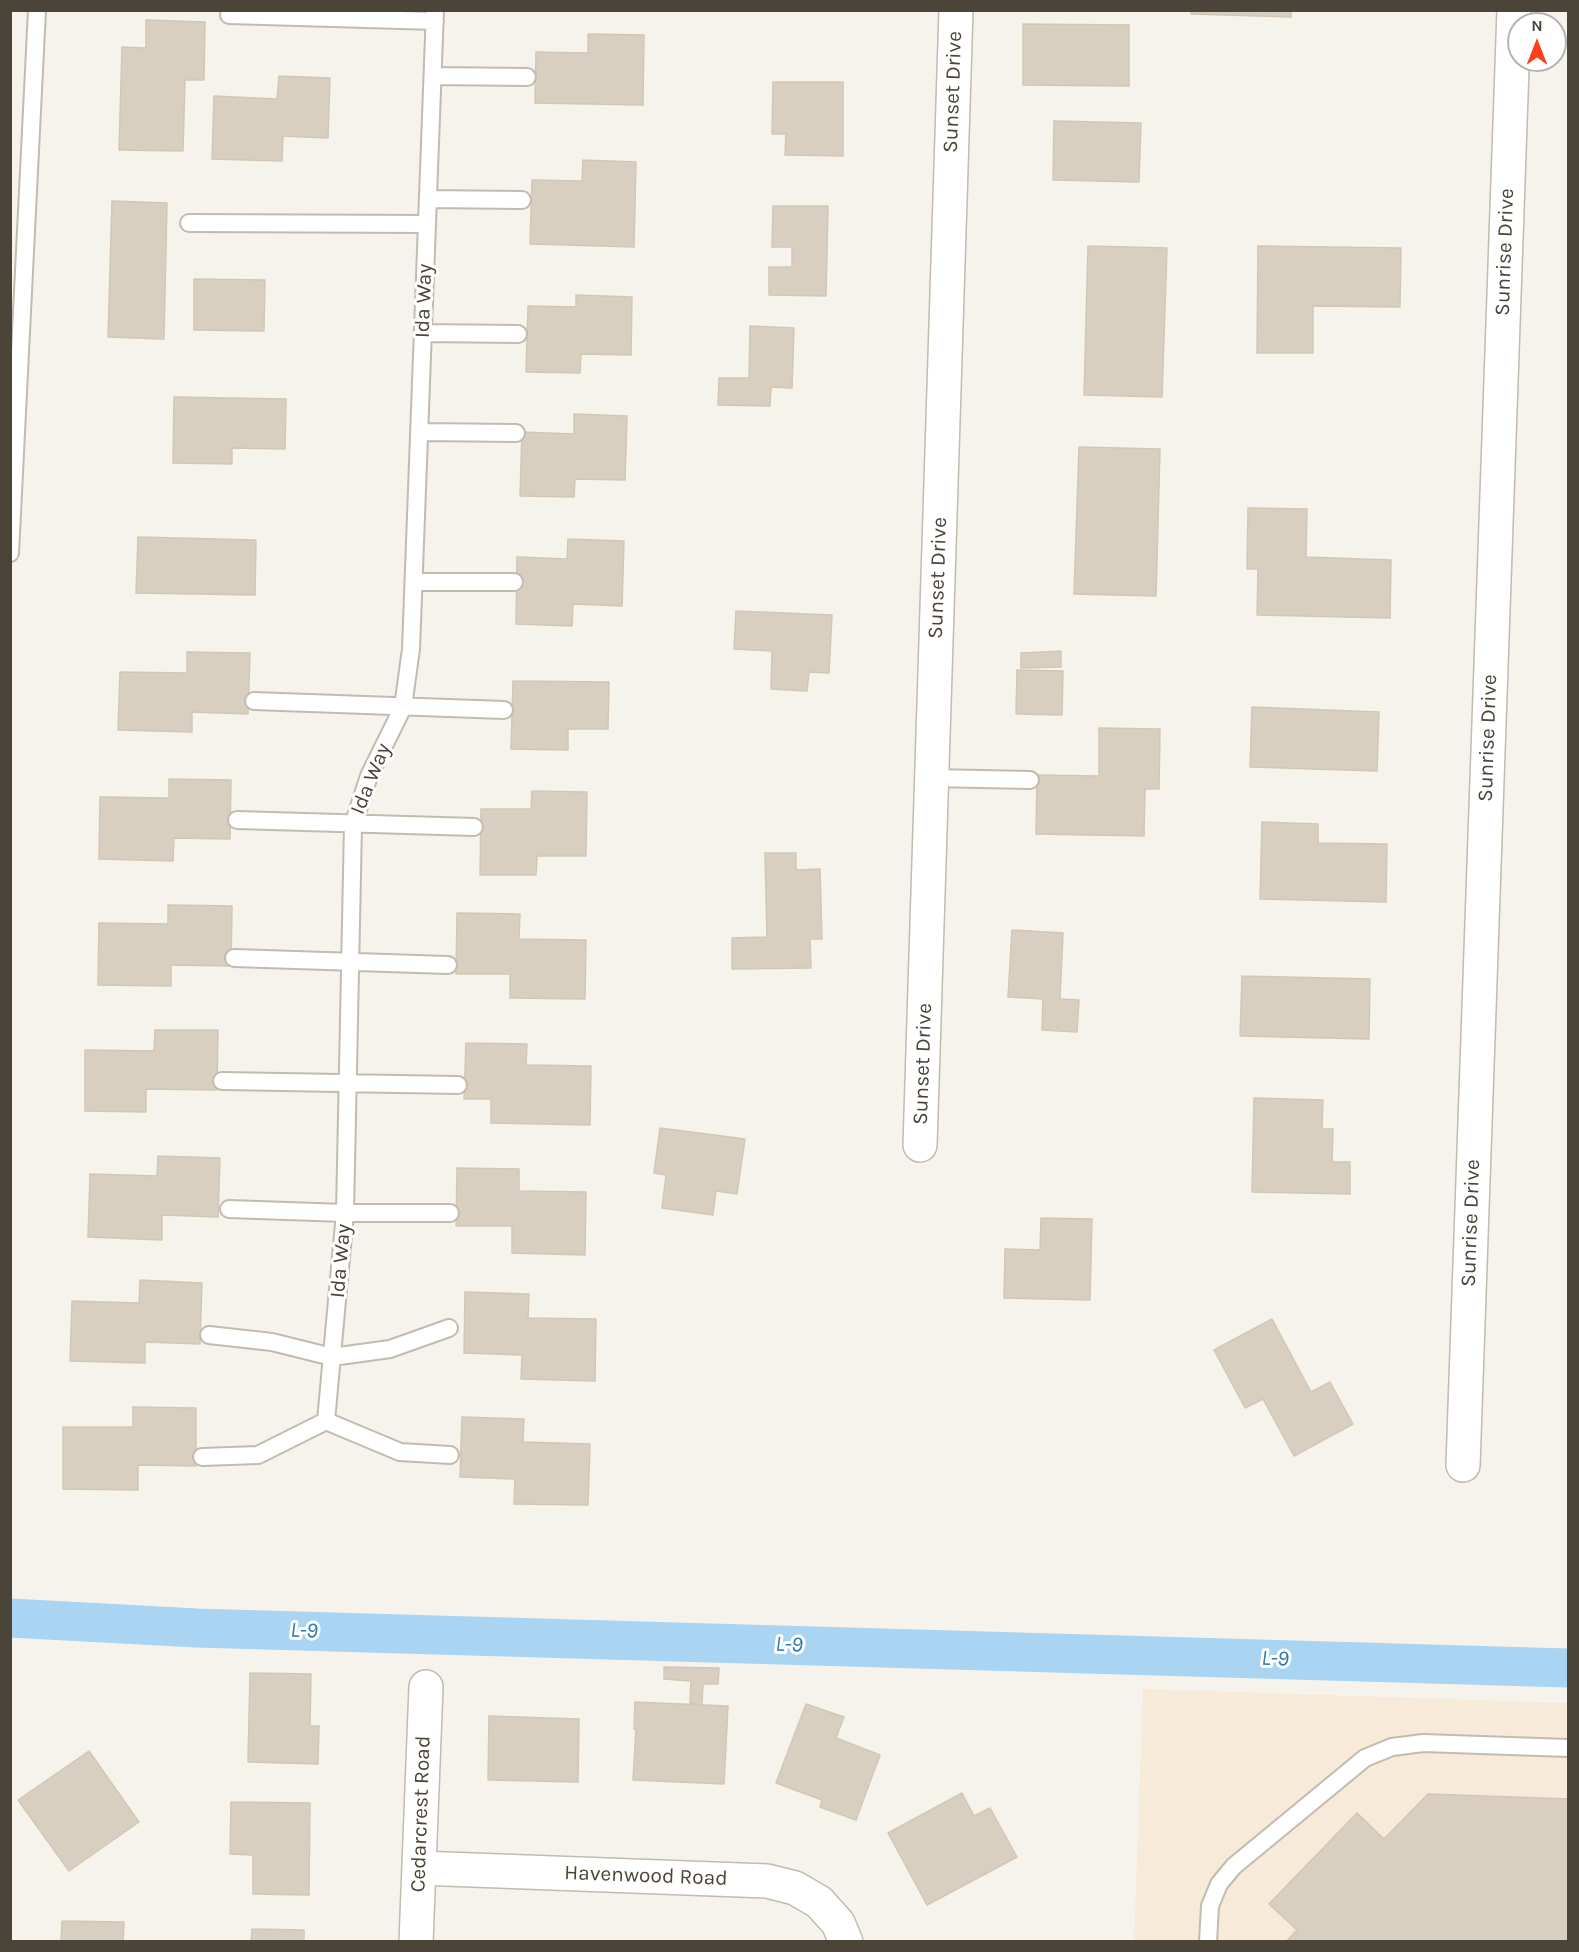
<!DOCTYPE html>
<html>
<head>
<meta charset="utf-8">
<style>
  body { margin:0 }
  #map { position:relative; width:1579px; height:1952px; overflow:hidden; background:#f6f3ec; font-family:Karla,sans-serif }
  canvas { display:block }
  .frame { position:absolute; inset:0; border:12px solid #4b4439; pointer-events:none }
  .north { position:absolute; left:1507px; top:12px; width:60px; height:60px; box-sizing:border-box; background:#fff; border:2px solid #b7b4b0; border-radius:50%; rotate:0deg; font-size:16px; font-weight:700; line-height:24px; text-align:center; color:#4b4439 }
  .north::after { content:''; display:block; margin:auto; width:21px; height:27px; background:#fc3f1d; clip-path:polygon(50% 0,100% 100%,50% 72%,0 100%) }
</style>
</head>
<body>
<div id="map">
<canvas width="1579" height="1952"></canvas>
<div class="frame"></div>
<div class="north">N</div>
</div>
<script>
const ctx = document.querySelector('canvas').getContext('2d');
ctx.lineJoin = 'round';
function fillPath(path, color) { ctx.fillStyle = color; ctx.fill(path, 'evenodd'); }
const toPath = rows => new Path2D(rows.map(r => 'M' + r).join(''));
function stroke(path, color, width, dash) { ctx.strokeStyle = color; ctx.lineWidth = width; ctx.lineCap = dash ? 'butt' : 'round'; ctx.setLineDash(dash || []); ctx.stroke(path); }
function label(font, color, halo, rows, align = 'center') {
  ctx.font = font + ' Karla,sans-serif'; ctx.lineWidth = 6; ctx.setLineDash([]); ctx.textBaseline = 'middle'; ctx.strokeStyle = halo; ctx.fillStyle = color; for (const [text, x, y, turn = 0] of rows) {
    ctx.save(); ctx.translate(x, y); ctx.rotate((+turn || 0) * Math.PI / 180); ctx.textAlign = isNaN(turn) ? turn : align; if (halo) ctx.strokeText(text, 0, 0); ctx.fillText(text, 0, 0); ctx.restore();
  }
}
fillPath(toPath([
  [1143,1689,1568,1703,1568,1941,1134,1942]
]), '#f7ead8');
stroke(toPath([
  [10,1618,197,1628,1568,1668]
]), '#a9d4f2', 39);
const building = toPath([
  [1191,10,1291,10,1291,17,1191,14,1191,10],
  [146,20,205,22,204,80,185,80,183,151,119,150,122,47,146,48,146,20],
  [1023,24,1129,25,1129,86,1023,85,1023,24],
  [588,34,644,35,643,105,535,103,536,52,588,53,588,34],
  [279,76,330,78,328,138,283,136,282,161,212,159,214,96,277,99,279,76],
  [773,82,843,82,843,156,785,155,786,134,772,134,773,82],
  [1054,121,1141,123,1139,182,1053,180,1054,121],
  [583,160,636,162,634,247,530,244,532,180,582,181,583,160],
  [112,201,167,203,164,339,108,337,112,201],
  [773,206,828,206,826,296,769,295,769,267,792,267,792,247,772,247,773,206],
  [1088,246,1167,248,1162,397,1084,395,1088,246],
  [1258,246,1401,248,1400,307,1313,306,1313,353,1257,353,1258,246],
  [194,279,265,280,264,331,194,330,194,279],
  [576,295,632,297,631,355,581,354,580,373,526,372,528,306,576,307,576,295],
  [750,326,794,328,792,388,771,387,770,406,718,405,719,378,749,378,750,326],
  [174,397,286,399,285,449,232,448,232,464,173,463,174,397],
  [574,414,627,416,625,480,575,479,574,497,520,496,522,432,574,434,574,414],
  [1079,447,1160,449,1156,596,1074,594,1079,447],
  [1248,508,1307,509,1306,557,1391,560,1390,618,1257,615,1258,569,1247,569,1248,508],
  [138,537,256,540,255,595,136,593,138,537],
  [568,539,624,541,622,606,573,604,572,626,516,624,517,557,567,559,568,539],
  [736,611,832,615,829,673,809,672,807,691,771,689,772,651,734,649,736,611],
  [1061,651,1061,667,1021,668,1021,653,1061,651],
  [187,652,250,653,248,714,192,712,192,732,118,730,120,672,187,673,187,652],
  [1017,670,1063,671,1062,715,1016,714,1017,670],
  [513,681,609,682,608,729,568,729,568,750,511,749,513,681],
  [1252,707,1379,712,1377,771,1250,767,1252,707],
  [1099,728,1160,729,1159,789,1145,789,1144,836,1036,834,1037,775,1099,776,1099,728],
  [169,779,231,780,230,839,174,838,173,861,99,859,100,797,169,798,169,779],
  [532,791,587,792,586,856,537,856,536,875,480,875,481,809,531,809,532,791],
  [1262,822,1318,824,1318,843,1387,844,1386,902,1260,899,1262,822],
  [765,853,796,853,796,870,820,869,822,939,810,939,811,968,732,969,732,938,767,937,765,853],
  [168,905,232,906,231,966,171,965,171,986,98,985,99,923,168,924,168,905],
  [457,913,520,914,519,939,586,940,585,999,510,998,510,974,456,974,457,913],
  [1012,930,1063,933,1060,999,1079,1000,1077,1032,1042,1030,1043,999,1008,997,1012,930],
  [1242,976,1370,979,1369,1039,1240,1036,1242,976],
  [155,1030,218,1030,217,1090,146,1089,146,1112,85,1111,85,1050,154,1051,155,1030],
  [466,1043,527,1044,526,1065,591,1066,590,1125,491,1123,491,1099,464,1099,466,1043],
  [1254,1098,1323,1100,1322,1129,1333,1129,1332,1162,1350,1162,1350,1194,1252,1192,1254,1098],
  [660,1128,745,1139,737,1194,716,1191,713,1215,662,1208,666,1175,654,1173,660,1128],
  [158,1156,220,1158,218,1217,162,1215,162,1240,88,1237,90,1174,157,1176,158,1156],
  [457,1168,519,1169,519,1191,586,1192,585,1255,512,1253,512,1226,456,1226,457,1168],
  [1041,1218,1092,1219,1090,1300,1004,1298,1005,1249,1040,1250,1041,1218],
  [140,1280,202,1283,200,1344,145,1342,145,1363,70,1361,72,1301,139,1303,140,1280],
  [465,1292,529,1294,528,1318,596,1319,595,1381,521,1379,522,1355,464,1353,465,1292],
  [1272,1319,1311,1392,1330,1382,1353,1424,1294,1456,1263,1399,1245,1408,1214,1350,1272,1319],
  [133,1407,196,1408,196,1466,138,1465,138,1490,63,1489,63,1427,133,1427,133,1407],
  [462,1417,524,1419,523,1442,590,1444,588,1505,514,1504,515,1479,460,1477,462,1417],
  [664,1667,719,1668,718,1684,703,1684,702,1703,690,1703,691,1681,664,1679,664,1667],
  [250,1673,311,1674,310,1726,319,1726,318,1764,248,1762,250,1673],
  [635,1702,728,1706,724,1784,633,1780,636,1729,634,1729,635,1702],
  [806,1704,844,1717,836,1738,880,1755,856,1820,820,1807,822,1800,776,1783,806,1704],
  [489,1716,579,1719,578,1782,488,1780,489,1716],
  [89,1751,139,1822,69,1871,18,1800,89,1751],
  [962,1793,974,1816,990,1808,1017,1857,927,1905,888,1833,962,1793],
  [1428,1794,1568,1799,1568,1942,1286,1942,1297,1930,1269,1904,1357,1813,1384,1839,1428,1794],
  [231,1802,310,1803,309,1895,253,1894,253,1855,230,1854,231,1802],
  [62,1921,124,1922,123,1942,61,1942,62,1921],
  [252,1929,304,1930,304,1942,251,1942,252,1929]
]);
fillPath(building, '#d8cfc1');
stroke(building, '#d3c7b4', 1.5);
const lane = toPath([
  [435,10,411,649,403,707,369,776,353,825,345,1213,326,1421,400,1452,450,1455],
  [229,15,435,21],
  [433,76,527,77],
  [428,199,522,200],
  [189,223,427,224],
  [423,333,518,334],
  [420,432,516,433],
  [10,553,37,10],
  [414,582,514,582],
  [254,701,504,710],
  [931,778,1030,780],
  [237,820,474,827],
  [234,958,448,965],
  [222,1081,458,1085],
  [229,1209,345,1213,450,1213],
  [209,1335,272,1342,332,1357,390,1349,449,1328],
  [202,1457,258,1455,326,1421],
  [1208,1942,1210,1906,1219,1884,1234,1866,1365,1758,1392,1747,1423,1743,1568,1748]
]);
const street = toPath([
  [920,1145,956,10],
  [1463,1465,1514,10],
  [419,1868,767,1881,795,1888,819,1902,838,1923,846,1942],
  [416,1942,426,1687]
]);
stroke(lane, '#c2bbae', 20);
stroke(street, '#c2bbae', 36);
stroke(lane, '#fff', 16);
stroke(street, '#fff', 33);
label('21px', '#4b4439', '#fff', [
  ["Sunset Drive",953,92,-88],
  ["Sunrise Drive",1505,252,-88],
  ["Ida Way",424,301,-88],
  ["Sunset Drive",938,578,-88],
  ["Sunrise Drive",1488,738,-88],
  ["Ida Way",371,779,-68],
  ["Sunset Drive",923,1064,-88],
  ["Sunrise Drive",1471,1223,-88],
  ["Ida Way",341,1261,-85],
  ["Cedarcrest Road",421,1814,-88],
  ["Havenwood Road",646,1876,2]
]);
label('italic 22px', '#2e7ab2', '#fff', [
  ["L-9",304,1631,2],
  ["L-9",789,1645,2],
  ["L-9",1275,1659,2]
]);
</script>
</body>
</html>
